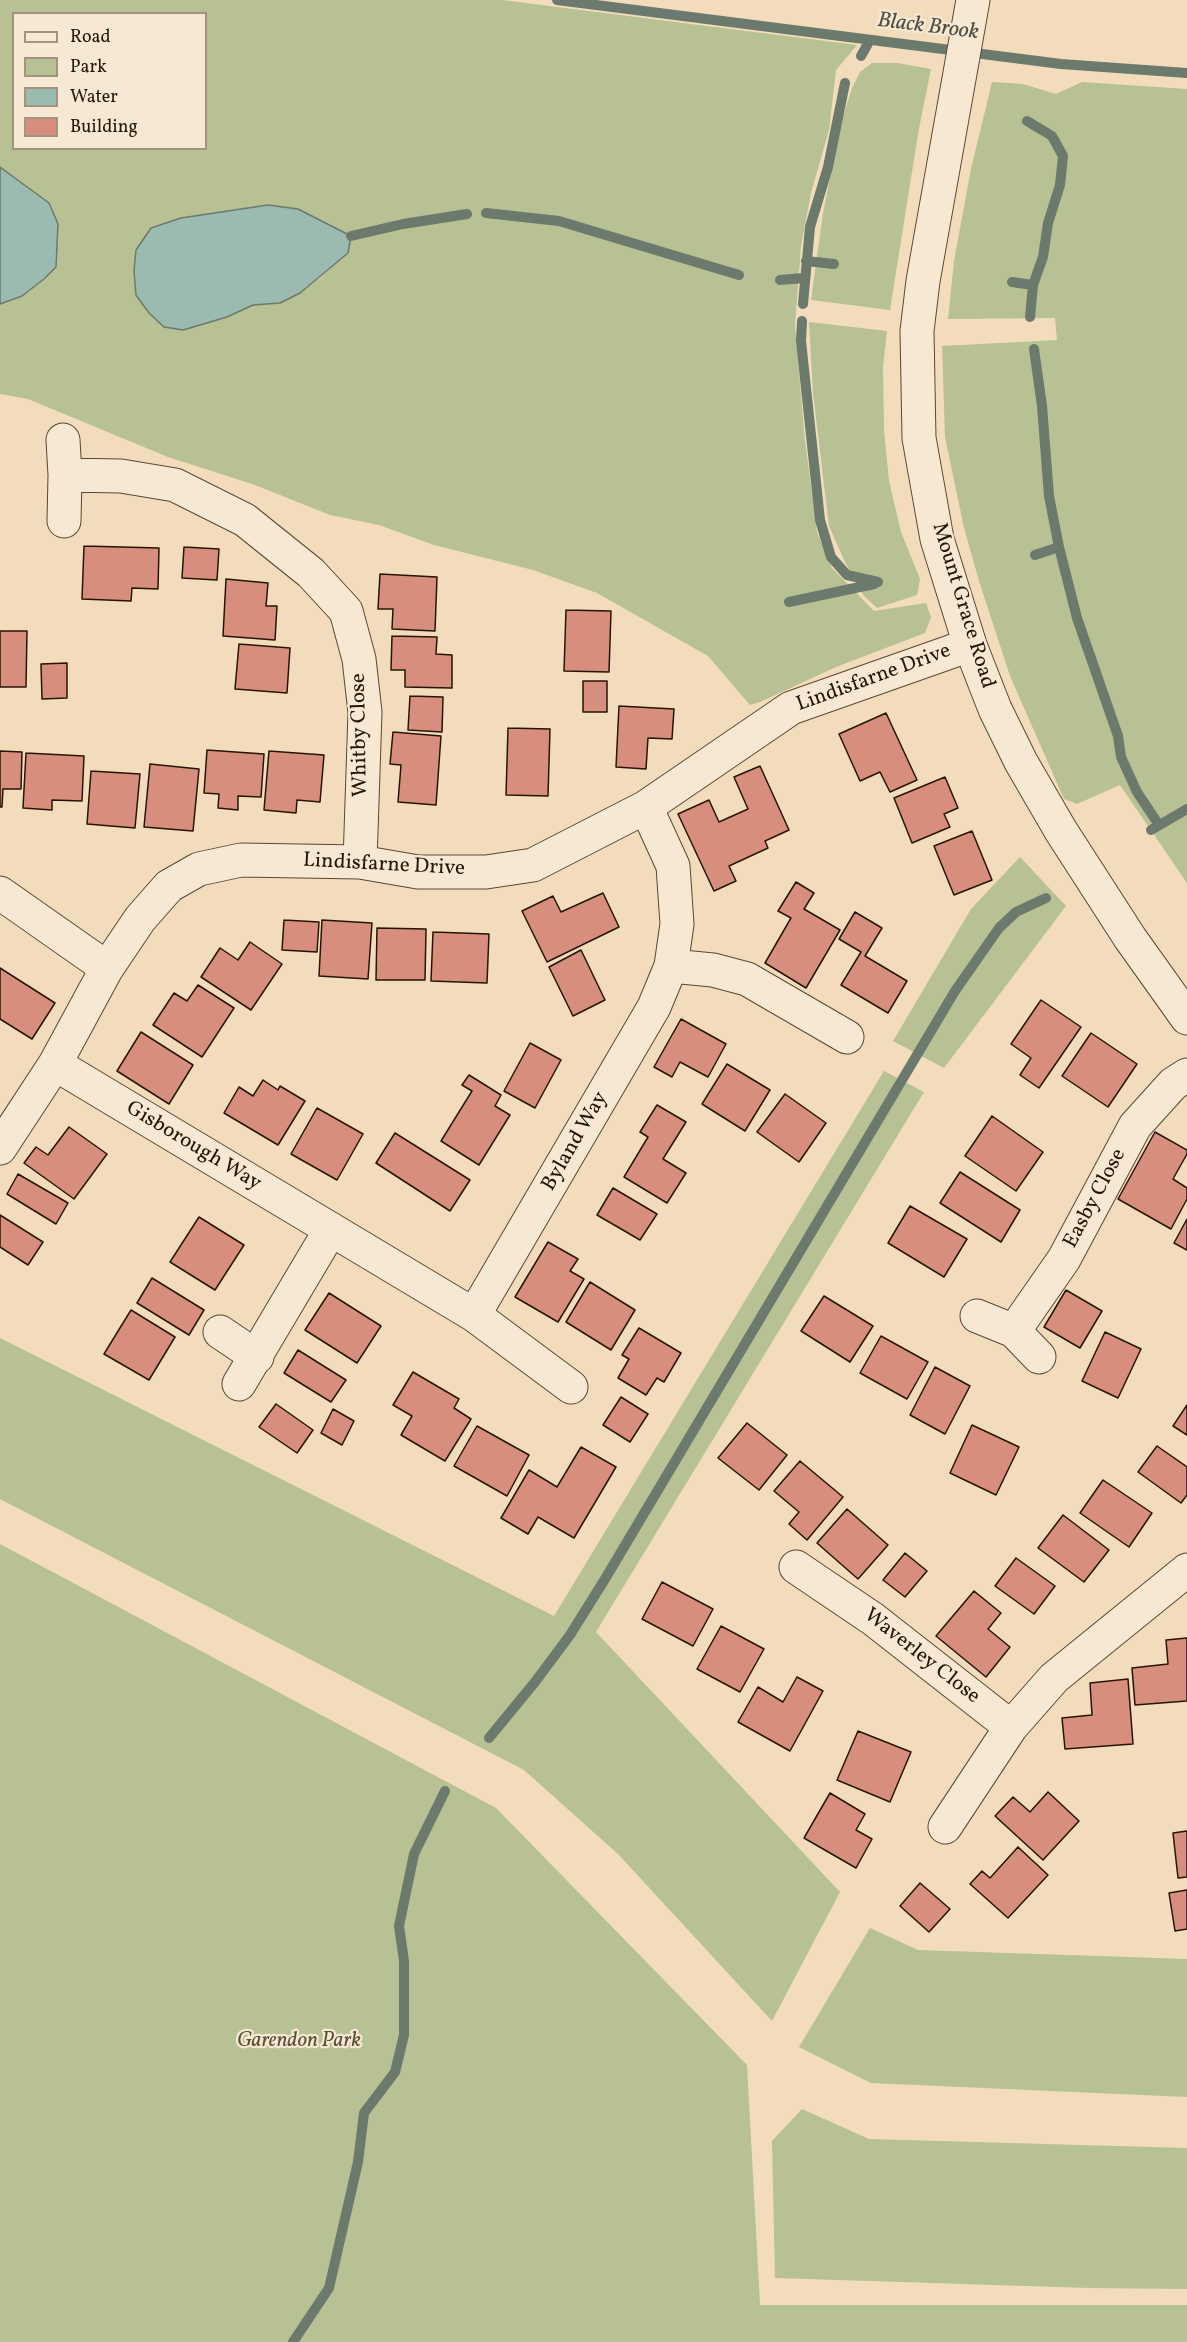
<!DOCTYPE html>
<html>
<head>
<meta charset="utf-8">
<style>
  body { margin:0 }
  #map { position:relative; width:1187px; height:2342px; overflow:hidden; background:#f2dcbb; font-family:Vollkorn,serif }
  canvas { display:block }
  .legend { position:absolute; left:12px; top:12px; width:195px; height:138px; box-sizing:border-box; background:#f7e8d3; border:2px solid #a39481; margin:0; padding:8px 10px; list-style:none; font-size:18px; color:#261507 }
  .legend li { display:flex; align-items:center; gap:12px; height:30px }
  .legend b { width:30px; border:2px solid #a39481 }
</style>
</head>
<body>
<div id="map">
<canvas width="1187" height="2342"></canvas>
<ul class="legend">
<li><b style="height:8px;background:#f7e8d3"></b>Road</li>
<li><b style="height:16px;background:#b7c193"></b>Park</li>
<li><b style="height:16px;background:#9bbbb1"></b>Water</li>
<li><b style="height:16px;background:#d88e7d"></b>Building</li>
</ul>
</div>
<script>
const ctx = document.querySelector('canvas').getContext('2d');
ctx.lineJoin = 'round';
function fillPath(path, color) { ctx.fillStyle = color; ctx.fill(path, 'evenodd'); }
const toPath = rows => new Path2D(rows.map(r => 'M' + r).join(''));
function stroke(path, color, width, dash) { ctx.strokeStyle = color; ctx.lineWidth = width; ctx.lineCap = dash ? 'butt' : 'round'; ctx.setLineDash(dash || []); ctx.stroke(path); }
function label(font, color, halo, rows, align = 'center') {
  ctx.font = font + ' Vollkorn,serif'; ctx.lineWidth = 4.5; ctx.setLineDash([]); ctx.textBaseline = 'middle'; ctx.strokeStyle = halo; ctx.fillStyle = color; for (const [text, x, y, turn = 0] of rows) {
    ctx.save(); ctx.translate(x, y); ctx.rotate((+turn || 0) * Math.PI / 180); ctx.textAlign = isNaN(turn) ? turn : align; if (halo) ctx.strokeText(text, 0, 0); ctx.fillText(text, 0, 0); ctx.restore();
  }
}
fillPath(toPath([
  [0,0,502,0,857,45,836,70,829,130,811,193,801,246,795,326,805,441,817,532,832,568,874,611,926,603,931,617,925,633,836,667,760,702,750,705,708,656,597,593,533,570,434,545,379,525,330,515,255,485,168,457,28,399,0,394,0,304,22,296,26,185,0,167],
  [14,14,206,14,206,148,14,148],
  [268,205,298,209,350,236,332,267,320,278,280,303,253,305,227,317,183,330,151,228,181,218],
  [872,63,897,63,931,69,919,128,890,310,811,300,823,213,841,123,852,88,860,72],
  [992,82,1023,84,1056,94,1082,82,1187,89,1187,883,1120,785,1077,804,1064,799,1010,676,979,581,964,528,945,437,942,346,1057,340,1055,318,948,319,954,261,971,169],
  [809,322,887,331,883,367,884,430,889,481,901,532,920,579,917,595,877,608,863,595,844,560,829,526,813,393],
  [1020,857,1066,906,944,1068,893,1041,971,909],
  [884,1071,924,1092,596,1632,840,1892,772,2021,618,1854,524,1770,0,1499,0,1338,554,1616],
  [0,1544,496,1808,747,2065,760,2305,1187,2305,1187,2342,0,2342],
  [870,1928,918,1950,1187,1959,1187,2097,871,2083,799,2047],
  [802,2109,869,2139,1187,2148,1187,2289,1089,2288,775,2278,772,2141]
]), '#b7c193');
const water = toPath([
  [0,167,49,203,58,224,56,267,44,279,22,296,0,304,0,167],
  [268,205,298,209,351,236,348,253,300,293,280,303,253,305,227,317,183,330,164,327,149,313,136,295,134,271,136,250,151,228,181,218,268,205]
]);
fillPath(water, '#9bbbb1');
stroke(water, '#6c796d', 1.5);
stroke(toPath([
  [557,0,1061,64,1187,73],
  [861,56,870,40],
  [1027,121,1052,136,1063,156,1060,185,1048,223,1043,257,1033,285,1030,317],
  [486,213,559,221,739,275],
  [351,236,403,224,467,214],
  [806,261,834,264],
  [780,280,804,278],
  [1012,282,1033,285],
  [803,304,810,227,828,167,845,83],
  [802,321,801,341,820,520,831,557,847,575,878,582],
  [1034,349,1042,406,1049,496,1059,547,1077,618,1118,736,1121,757,1137,792,1159,825],
  [1035,555,1059,547],
  [789,602,874,584],
  [1151,830,1187,809],
  [489,1738,535,1682,570,1635,605,1579,955,991,999,928,1016,912,1046,898],
  [293,2342,329,2288,358,2162,364,2113,395,2072,404,2035,404,1961,399,1926,414,1854,445,1791]
]), '#6c796d', 10);
const building = toPath([
  [84,546,159,548,158,589,132,588,131,601,82,599,84,546],
  [184,547,219,549,217,580,182,578,184,547],
  [380,574,437,577,435,631,392,629,393,609,378,609,380,574],
  [226,579,268,583,266,606,277,606,275,640,223,636,226,579],
  [566,610,611,611,609,672,564,671,566,610],
  [0,631,27,631,26,687,0,687,0,631],
  [392,636,437,637,436,654,452,655,452,688,405,687,405,670,391,670,392,636],
  [239,644,290,648,287,693,235,689,239,644],
  [67,663,67,698,42,699,41,664,67,663],
  [583,681,607,681,607,712,583,712,583,681],
  [410,696,443,697,442,732,408,730,410,696],
  [619,706,674,709,672,739,648,738,646,769,616,767,619,706],
  [886,713,917,780,890,792,880,772,860,781,839,734,886,713],
  [508,728,550,729,548,796,506,795,508,728],
  [393,732,441,736,436,805,398,802,401,765,390,764,393,732],
  [207,750,264,754,261,797,238,796,238,810,218,808,219,794,204,793,207,750],
  [0,751,22,752,21,789,3,789,2,807,0,807,0,751],
  [269,751,324,755,320,802,297,800,296,813,264,810,269,751],
  [26,753,84,756,82,801,52,800,52,810,23,808,26,753],
  [150,764,199,769,193,831,144,827,150,764],
  [760,766,789,830,765,841,768,848,729,866,736,881,714,891,678,814,709,800,719,822,748,809,734,777,760,766],
  [91,771,140,774,135,828,87,824,91,771],
  [945,777,958,808,944,814,950,827,912,843,894,798,945,777],
  [972,831,992,880,954,895,934,846,972,831],
  [796,882,814,893,804,909,840,930,806,988,765,963,791,918,778,911,796,882],
  [603,893,619,927,547,962,522,911,553,896,561,912,603,893],
  [855,912,882,928,865,956,907,981,888,1013,841,985,861,952,839,939,855,912],
  [284,920,319,922,317,952,282,950,284,920],
  [322,920,372,923,368,979,319,976,322,920],
  [377,928,426,929,425,980,376,980,377,928],
  [433,932,489,934,487,983,431,981,433,932],
  [250,942,282,964,251,1010,201,977,220,948,238,960,250,942],
  [581,950,605,1000,573,1016,549,967,581,950],
  [0,968,55,1003,32,1039,0,1019,0,968],
  [198,985,234,1008,202,1057,153,1025,174,993,187,1001,198,985],
  [1041,1000,1081,1027,1039,1088,1020,1075,1031,1058,1011,1044,1041,1000],
  [681,1019,726,1044,708,1077,680,1062,672,1077,654,1067,681,1019],
  [141,1032,193,1065,169,1104,117,1071,141,1032],
  [1091,1033,1137,1064,1108,1107,1062,1076,1091,1033],
  [530,1043,561,1060,535,1108,504,1091,530,1043],
  [727,1064,770,1090,745,1131,702,1104,727,1064],
  [469,1075,501,1095,495,1106,510,1115,479,1165,441,1141,472,1091,462,1085,469,1075],
  [263,1080,278,1090,280,1086,305,1101,278,1145,224,1113,239,1087,253,1096,263,1080],
  [785,1094,826,1123,799,1162,757,1132,785,1094],
  [657,1105,686,1122,663,1159,686,1173,667,1203,624,1177,648,1137,640,1132,657,1105],
  [317,1108,363,1134,337,1180,291,1154,317,1108],
  [992,1116,1043,1152,1016,1191,965,1156,992,1116],
  [69,1127,107,1154,74,1199,24,1163,36,1147,48,1155,69,1127],
  [1155,1132,1187,1150,1187,1154,1173,1179,1187,1188,1187,1199,1171,1229,1118,1199,1155,1132],
  [395,1133,470,1180,450,1211,376,1163,395,1133],
  [960,1172,1020,1210,1001,1242,940,1203,960,1172],
  [18,1174,68,1203,56,1224,7,1194,18,1174],
  [613,1188,657,1214,640,1240,597,1215,613,1188],
  [910,1206,967,1239,944,1277,888,1243,910,1206],
  [0,1215,43,1242,28,1265,0,1247,0,1215],
  [199,1217,244,1245,215,1290,170,1262,199,1217],
  [1187,1219,1187,1250,1174,1243,1187,1219],
  [548,1242,578,1259,570,1271,584,1279,558,1322,515,1297,548,1242],
  [152,1278,204,1310,189,1335,137,1303,152,1278],
  [590,1282,635,1310,611,1350,566,1322,590,1282],
  [1066,1290,1102,1311,1080,1348,1044,1327,1066,1290],
  [329,1293,381,1326,357,1363,305,1330,329,1293],
  [824,1296,873,1326,850,1362,801,1331,824,1296],
  [131,1310,175,1337,149,1380,104,1354,131,1310],
  [639,1328,681,1353,664,1382,657,1378,646,1395,618,1378,629,1359,622,1355,639,1328],
  [1105,1332,1141,1349,1118,1398,1082,1381,1105,1332],
  [881,1336,928,1362,907,1399,860,1373,881,1336],
  [298,1350,346,1380,331,1402,284,1373,298,1350],
  [935,1367,970,1386,945,1434,910,1415,935,1367],
  [413,1372,459,1399,454,1408,471,1419,445,1461,401,1435,412,1416,393,1405,413,1372],
  [621,1397,648,1414,630,1442,603,1425,621,1397],
  [276,1404,313,1430,297,1453,259,1427,276,1404],
  [1187,1405,1187,1435,1173,1426,1187,1405],
  [333,1409,354,1421,342,1445,321,1433,333,1409],
  [747,1423,787,1455,759,1490,718,1458,747,1423],
  [972,1425,1019,1447,996,1495,950,1473,972,1425],
  [477,1426,529,1455,507,1496,454,1466,477,1426],
  [1157,1446,1187,1467,1187,1495,1181,1503,1138,1472,1157,1446],
  [581,1447,616,1467,574,1538,538,1517,528,1534,501,1518,529,1470,557,1487,581,1447],
  [800,1461,843,1497,807,1540,789,1524,799,1512,774,1491,800,1461],
  [1103,1480,1152,1513,1129,1547,1080,1513,1103,1480],
  [847,1509,888,1545,858,1579,817,1543,847,1509],
  [1063,1515,1109,1550,1084,1582,1038,1548,1063,1515],
  [905,1553,927,1571,905,1597,883,1580,905,1553],
  [1016,1558,1055,1586,1034,1614,995,1586,1016,1558],
  [662,1582,713,1609,693,1646,642,1619,662,1582],
  [974,1591,1001,1613,988,1629,1010,1647,986,1677,936,1636,974,1591],
  [721,1626,764,1649,740,1692,697,1669,721,1626],
  [1187,1638,1187,1701,1135,1705,1132,1668,1168,1664,1166,1640,1187,1638],
  [797,1677,823,1691,790,1751,738,1722,758,1687,783,1702,797,1677],
  [1128,1679,1133,1744,1065,1749,1062,1718,1092,1715,1090,1683,1128,1679],
  [858,1731,911,1752,890,1802,837,1780,858,1731],
  [1048,1792,1079,1821,1043,1860,995,1816,1013,1797,1030,1812,1048,1792],
  [830,1793,865,1814,856,1830,872,1839,856,1868,804,1838,830,1793],
  [1187,1831,1187,1877,1178,1878,1173,1833,1187,1831],
  [1018,1847,1048,1875,1008,1918,970,1884,982,1871,990,1878,1018,1847],
  [920,1883,950,1909,929,1932,900,1906,920,1883],
  [1187,1890,1187,1929,1175,1931,1169,1893,1187,1890]
]);
fillPath(building, '#d88e7d');
stroke(building, '#261507', 1.5);
const minor = toPath([
  [973,0,923,281,917,331,919,438,937,539,970,645,995,709,1021,762,1061,831,1130,938,1187,1018],
  [63,440,65,475,64,521],
  [65,475,121,476,175,485,245,520,311,573,346,611,359,659,365,712,360,862],
  [0,893,107,968],
  [671,966,713,970,747,979,847,1037],
  [55,1064,474,1315,571,1387],
  [0,1148,55,1064,107,968,140,919,169,886,199,869,241,860,360,862,418,872,486,872,533,865,646,807,791,708,970,645],
  [474,1315,654,1007,671,966,677,924,673,866,646,807],
  [977,1316,1014,1331,1039,1357],
  [1014,1331,1064,1259,1135,1126,1173,1084,1187,1075],
  [220,1332,257,1357],
  [239,1384,331,1229],
  [796,1567,873,1619,1011,1727],
  [945,1827,1011,1727,1054,1678,1187,1570]
]);
stroke(minor, '#594734', 35);
stroke(minor, '#f7e8d3', 33);
label('21px', '#261507', '#f7e8d3', [
  ["Mount Grace Road",962,606,73],
  ["Lindisfarne Drive",874,679,-20],
  ["Whitby Close",361,735,-91],
  ["Lindisfarne Drive",384,866,3],
  ["Byland Way",576,1142,-60],
  ["Gisborough Way",193,1147,31],
  ["Easby Close",1096,1199,-62],
  ["Waverley Close",921,1657,38]
]);
label('italic 21px', '#595138', '#f7e8d3', [
  ["Garendon Park",299,2042]
]);
label('italic 22px', '#4f4f42', '#f7e8d3', [
  ["Black Brook",928,28,7]
]);
</script>
</body>
</html>
